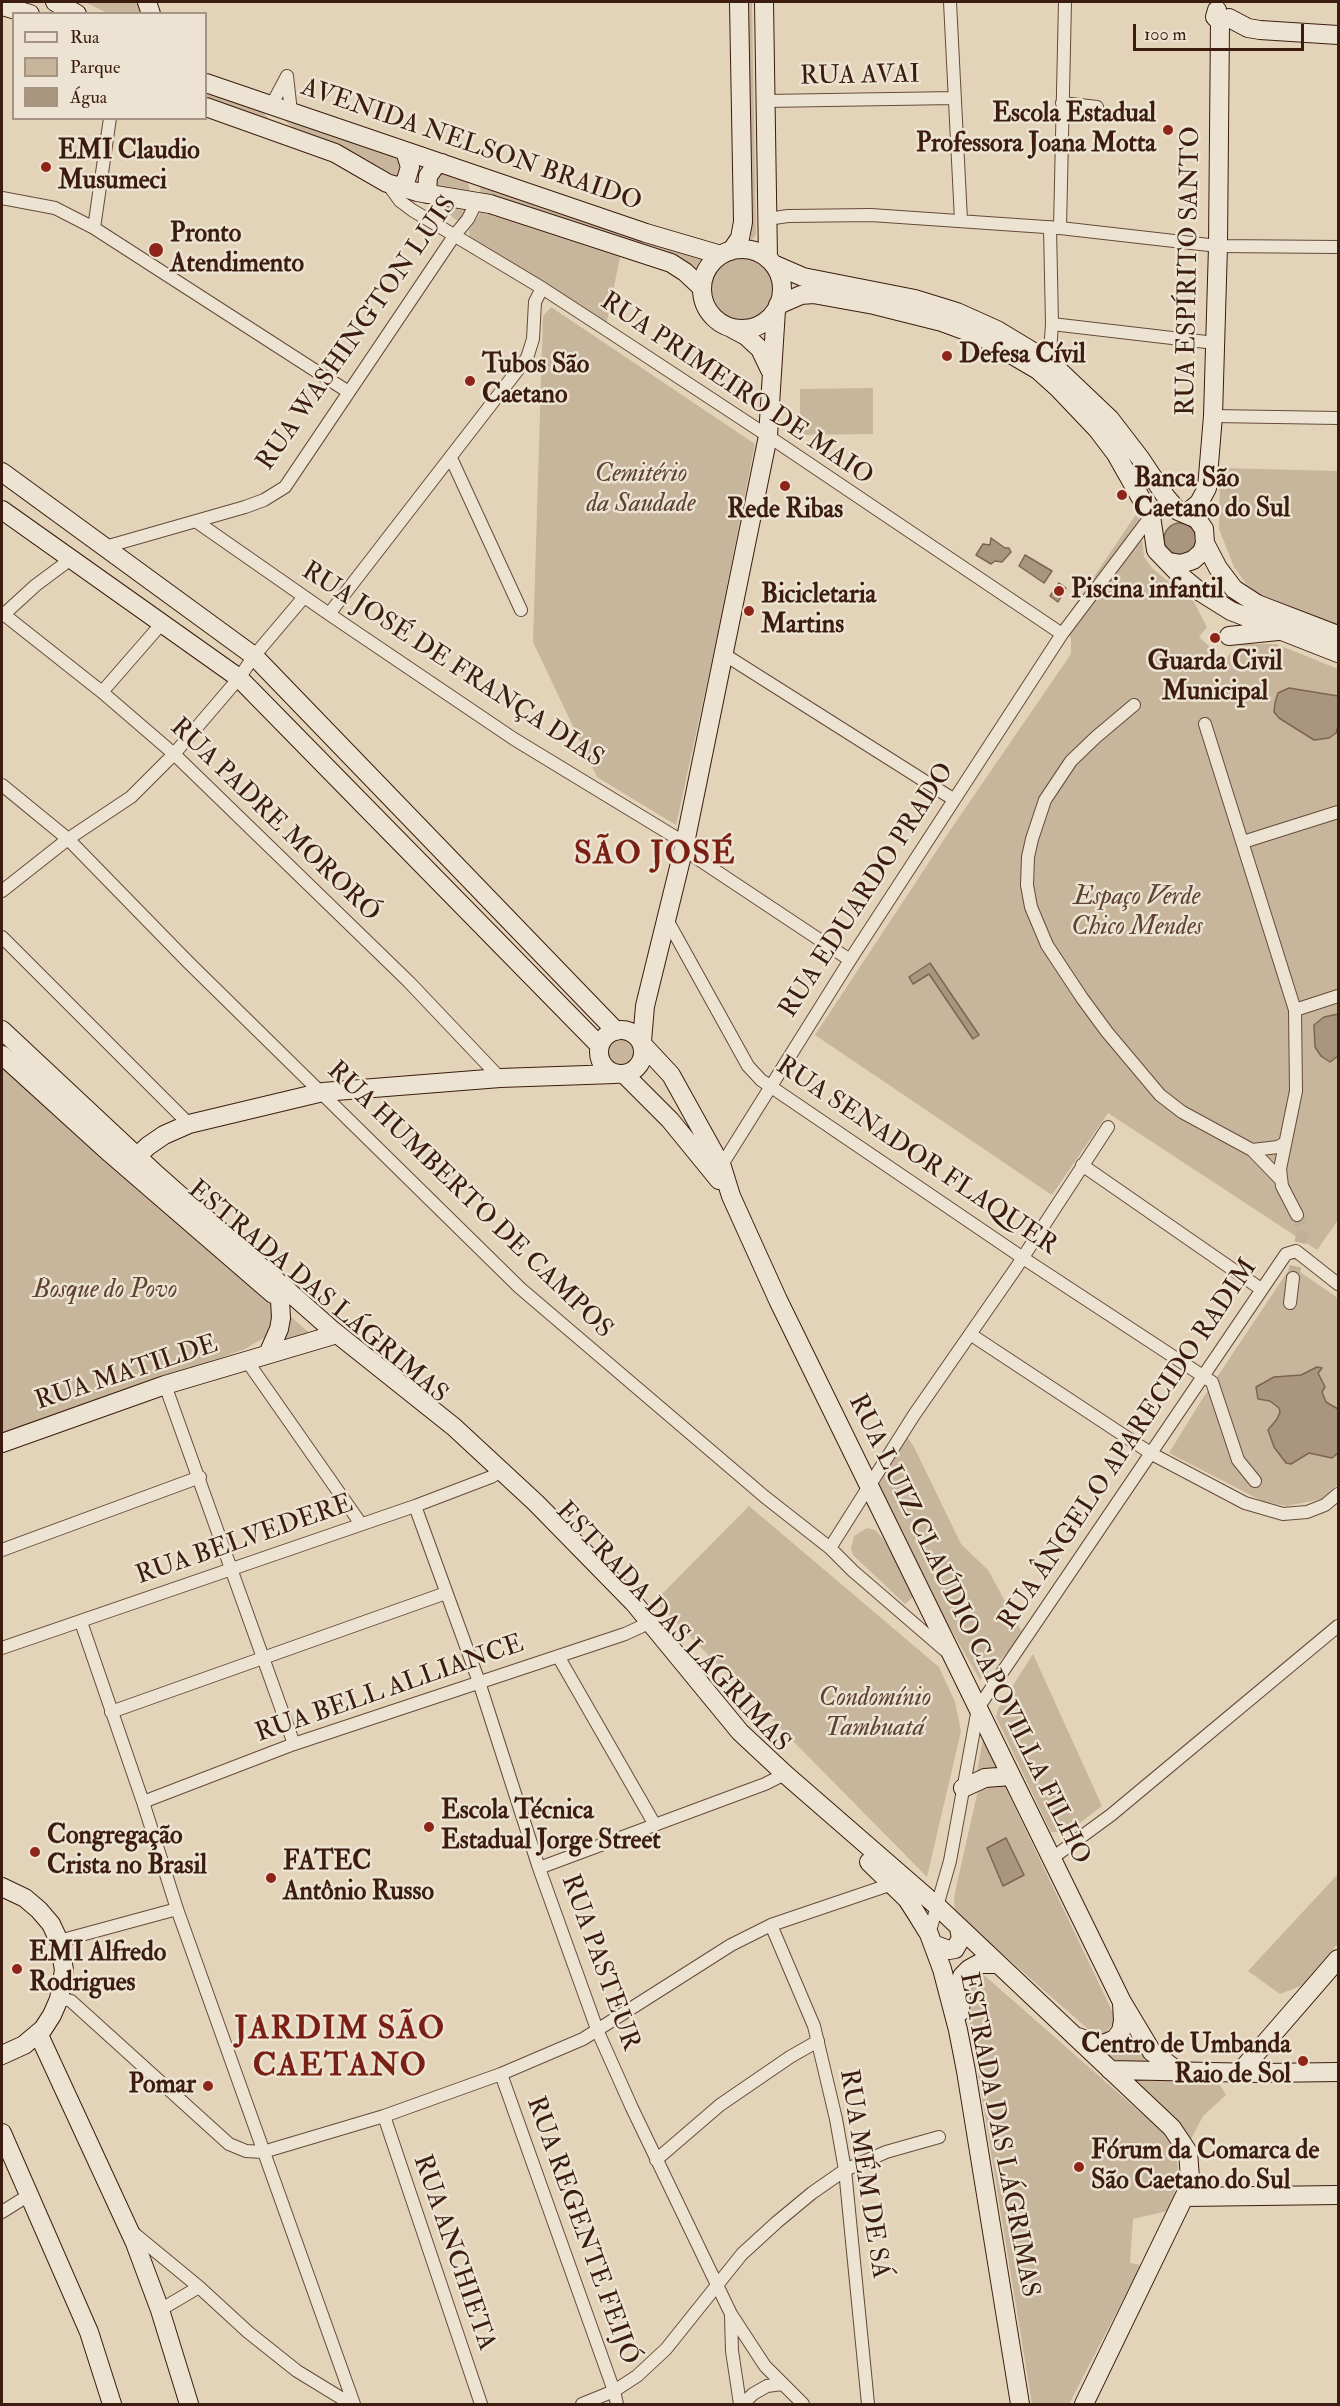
<!DOCTYPE html>
<html>
<head>
<meta charset="utf-8">
<style>
  body { margin:0 }
  #map { position:relative; width:1340px; height:2406px; overflow:hidden; background:#e3d4b9; font-family:"IM FELL Double Pica",serif }
  canvas { display:block }
  .frame { position:absolute; inset:0; border:3px solid #3c1c0e; pointer-events:none }
  .legend { position:absolute; left:12px; top:12px; width:195px; height:108px; box-sizing:border-box; background:#ede3d2; border:2px solid #a69384; margin:0; padding:8px 10px; list-style:none; font-size:18px; color:#3c1c0e }
  .legend li { display:flex; align-items:center; gap:12px; height:30px }
  .legend b { width:30px; border:2px solid #a69384 }
  .scale { position:absolute; left:1133px; top:24px; width:171px; height:27px; box-sizing:border-box; border:3px solid #3c1c0e; border-top:0; padding-left:8px; font-size:18px; line-height:21px; white-space:nowrap; color:#3c1c0e; -webkit-text-stroke:4px #ede3d2; paint-order:stroke }
</style>
</head>
<body>
<div id="map">
<canvas width="1340" height="2406"></canvas>
<div class="frame"></div>
<ul class="legend">
<li><b style="height:8px;background:#ede3d2"></b>Rua</li>
<li><b style="height:16px;background:#c7b59c"></b>Parque</li>
<li><b style="height:16px;background:#aa957f"></b>Água</li>
</ul>
<div class="scale">100 m</div>
</div>
<script>
const ctx = document.querySelector('canvas').getContext('2d');
ctx.lineJoin = 'round';
function fillPath(path, color) { ctx.fillStyle = color; ctx.fill(path, 'evenodd'); }
const toPath = rows => new Path2D(rows.map(r => 'M' + r).join(''));
function stroke(path, color, width, dash) { ctx.strokeStyle = color; ctx.lineWidth = width; ctx.lineCap = dash ? 'butt' : 'round'; ctx.setLineDash(dash || []); ctx.stroke(path); }
function label(font, color, halo, rows, align = 'center') {
  ctx.font = font + ' "IM FELL Double Pica",serif'; ctx.lineWidth = 5; ctx.setLineDash([]); ctx.textBaseline = 'middle'; ctx.strokeStyle = halo; ctx.fillStyle = color; for (const [text, x, y, turn = 0] of rows) {
    ctx.save(); ctx.translate(x, y); ctx.rotate((+turn || 0) * Math.PI / 180); ctx.textAlign = isNaN(turn) ? turn : align; if (halo) ctx.strokeText(text, 0, 0); ctx.fillText(text, 0, 0); ctx.restore();
  }
}
fillPath(toPath([
  [85,2,140,2,145,13,107,13],
  [746,2,752,2,756,234,753,239,751,240],
  [206,91,263,112,270,121,207,98],
  [282,118,404,157,400,178,340,145,292,127],
  [440,171,467,180,470,191,435,186,435,178],
  [480,187,490,187,704,256,704,260,696,270,681,257,497,196,493,198,481,194],
  [443,200,470,205,461,220,456,220,445,210],
  [481,212,620,257,606,326,470,240,469,230],
  '709 290a33 33 0 1 1 66 0a33 33 0 1 1-66 0Z',
  [551,307,755,444,715,646,676,825,597,777,533,642,543,316],
  [873,388,873,434,800,435,800,389],
  [1220,468,1338,471,1338,624,1263,597,1247,585,1234,567,1219,529],
  [1137,513,1141,527,1144,557,1153,569,1194,602,1207,627,1199,637,1224,660,1238,646,1248,644,1276,644,1338,669,1338,1220,1317,1250,1108,1113,1052,1195,815,1035,951,829,1071,654,1071,638,1062,624],
  '604 1052a17 17 0 1 1 34 0a17 17 0 1 1-34 0Z',
  [2,1067,275,1303,276,1321,267,1336,245,1349,2,1437],
  [1297,1270,1335,1296,1338,1301,1338,1484,1322,1499,1287,1506,1264,1502,1169,1453,1201,1401,1288,1271],
  [291,1317,312,1335,281,1346,286,1337],
  [906,1435,914,1447,961,1544,988,1570,1022,1632,1013,1647,980,1680,946,1621,879,1484],
  [749,1506,939,1667,955,1702,961,1731,927,1877,655,1601],
  [867,1528,875,1530,884,1540,901,1571,913,1597,905,1604,853,1555,851,1549,854,1536],
  [1033,1654,1102,1806,1068,1832,1051,1832,996,1717,998,1709],
  [983,1739,998,1769,983,1769,977,1772],
  [1000,1784,1005,1787,1114,2015,1115,2021,1105,2033,1097,2034,1089,2030,955,1912,954,1897,978,1790,981,1787],
  [1338,1874,1338,1943,1306,1984,1280,1994,1248,1971],
  [976,1968,1165,2134,1175,2145,1179,2175,1174,2195,1167,2211,1133,2219,1130,2263,1141,2265,1069,2404,1032,2404,963,1981],
  [1131,2033,1146,2062,1146,2064,1116,2061,1103,2052,1113,2050,1121,2045],
  [1127,2077,1216,2078,1226,2095,1203,2116,1189,2143]
]), '#c7b59c');
const water = toPath([
  '1164 539a16 16 0 1 1 32 0a16 16 0 1 1-32 0Z',
  [991,538,1005,548,1009,548,1011,552,1002,562,995,561,991,564,976,555,983,544,990,545,991,538],
  [1025,555,1052,571,1044,583,1019,566,1025,555],
  [1059,583,1066,588,1058,602,1050,596,1059,583],
  [1289,688,1338,696,1338,726,1336,733,1329,738,1314,740,1279,718,1274,712,1275,703,1278,693,1289,688],
  [930,963,979,1035,973,1039,929,974,913,984,909,977,930,963],
  [1338,1014,1338,1056,1330,1062,1321,1056,1315,1047,1314,1025,1324,1017,1338,1014],
  [1317,1367,1322,1368,1318,1373,1325,1387,1322,1392,1326,1402,1338,1409,1338,1453,1332,1458,1309,1453,1291,1464,1286,1463,1274,1447,1268,1430,1277,1419,1280,1412,1279,1408,1270,1401,1258,1399,1256,1387,1274,1377,1301,1375,1317,1367],
  [1006,1838,1024,1875,1003,1886,987,1848,1006,1838]
]);
fillPath(water, '#aa957f');
stroke(water, '#7e6552', 1.5);
stroke(toPath([
  [1293,1278,1302,1235,1302,1225,1297,1215]
]), '#c2af97', 12, [12, 6]);
const street = toPath([
  [950,2,961,220],
  [287,76,291,112],
  [765,101,955,98],
  [1062,103,1097,107],
  [271,106,287,76],
  [387,183,400,201,412,210,542,288,599,325,768,436,1062,634],
  [2,198,55,208,94,228,347,391],
  [767,219,788,216,871,215,1060,228,1218,246,1338,247],
  [94,228,110,118],
  [1060,228,1065,2],
  [1052,324,1215,343],
  [1049,367,1052,324,1050,227],
  [1213,416,1338,418],
  [451,458,521,610],
  [197,522,329,614,514,739,685,843],
  [105,547,245,507,264,500,285,487,454,236,468,219,477,201],
  [2,613,102,692,174,754,409,982,500,1078],
  [329,614,527,358,533,339,535,302,542,288],
  [2,616,36,585,71,559],
  [722,653,953,799],
  [102,692,163,622],
  [1134,705,1096,737,1071,761,1045,800,1032,839,1028,857,1027,885,1031,907,1047,945,1082,998,1107,1032,1160,1095,1182,1112,1252,1150,1281,1180],
  [1205,724,1295,1010,1338,996],
  [2,785,68,839,188,962,520,1288,765,1497,830,1548,853,1571,947,1652],
  [1243,842,1338,812],
  [683,849,850,960],
  [2,891,68,839,131,797,174,754,239,678,254,656,304,597],
  [666,918,748,1066,761,1080,1023,1258,1212,1382,1238,1460,1255,1481],
  [2,937,189,1124],
  [1295,1010,1296,1091,1280,1169,1282,1186,1297,1215],
  [1252,1150,1278,1147,1285,1143],
  [1082,1165,1261,1289],
  [718,1171,850,960,1062,634,1151,516],
  [1290,1303,1293,1278],
  [970,1334,1152,1454,1245,1503,1283,1514,1307,1512,1325,1505,1338,1494],
  [247,1361,361,1524],
  [165,1385,294,1744],
  [415,1506,479,1682,539,1868,598,2032,632,2108,731,2314,765,2366,803,2404],
  [830,1548,914,1415,1016,1268,1108,1127],
  [2,1550,200,1477],
  [81,1622,143,1802,177,1909,354,2404],
  [2,1648,415,1506,491,1477,501,1471],
  [558,1656,655,1825],
  [111,1712,446,1593],
  [143,1802,294,1744,625,1634,651,1622],
  [1051,1859,1111,1815,1338,1626],
  [539,1868,765,1784,785,1774],
  [771,1925,814,2026,836,2119,845,2170,868,2404],
  [929,1934,950,1861,978,1708,1286,1254,1296,1251,1338,1284],
  [59,1941,177,1909],
  [60,1998,71,2001,229,2144,246,2151,263,2152,384,2116,501,2074,583,2039,731,1945,771,1925,892,1884],
  [501,2074,614,2391,617,2404],
  [384,2116,481,2404],
  [656,2160,720,2105,790,2057,818,2041],
  [2,2212,29,2195],
  [131,2231,199,2287,248,2332,297,2371,351,2404],
  [160,2310,199,2287],
  [731,2315,732,2351,740,2404],
  [582,2404,614,2391,637,2376,666,2349,742,2254,777,2222,812,2193,845,2170,886,2152,939,2137],
  [743,2404,753,2394,767,2386,782,2384]
]);
const secondary = toPath([
  [55,2,77,14],
  [147,2,151,14],
  [764,2,768,259],
  [2,6,30,14],
  [1229,18,1248,28,1260,30,1338,35],
  [206,83,646,233,721,255],
  [206,107,335,153,387,183,417,192,490,204,671,263,685,272,702,288],
  [400,188,406,180,410,167,405,151],
  [427,194,428,176,436,165,442,163],
  '702 289a40 40 0 1 1 80 0a40 40 0 1 1-80 0Z',
  [731,251,740,238,743,222,739,2],
  [773,264,803,277,915,299,957,312,997,330,1050,362,1110,419,1140,458,1166,497,1178,511,1197,519,1204,529,1205,543,1218,568,1234,589,1257,604,1338,635],
  [778,305,801,295,813,294,874,305,942,322,980,336,1038,370,1058,388,1097,429,1116,454,1151,516,1156,550,1182,577,1199,591,1231,611,1338,653],
  [731,328,746,336,760,349,770,370],
  [2,472,254,656,616,1031],
  [2,510,239,678,600,1046],
  [1187,513,1199,503,1207,488,1213,416,1218,246,1220,22,1215,17,1217,10],
  [1170,562,1181,564,1193,560,1202,552,1205,543],
  [1229,636,1278,631],
  '599 1052a22 22 0 1 1 44 0a22 22 0 1 1-44 0Z',
  [2,1030,157,1175,331,1329,454,1427,536,1503,634,1603,740,1732,785,1774,938,1907,1172,2128,1188,2152,1190,2178,1188,2189,1084,2404],
  [642,1041,645,1006,685,843,768,436,776,310],
  [644,1046,671,1075,722,1167,731,1196,778,1300,1122,2002,1152,2052,1179,2072],
  [2,1055,111,1154,273,1294],
  [624,1074,670,1120,719,1180],
  [128,1165,148,1146,164,1135,189,1124,323,1092,500,1078,615,1074],
  [268,1354,279,1329,281,1318,280,1300],
  [2,1443,165,1385,337,1334],
  [963,1788,985,1778,1011,1776],
  [869,1862,907,1899,916,1913,929,1934,942,1969,958,2030,966,2071,1020,2404],
  [2,1887,25,1898,39,1910,51,1924,59,1941,64,1970,59,1999,52,2015,43,2029,24,2045,2,2055],
  [933,1944,949,1950,955,1949,961,1938,959,1928],
  [960,2012,962,1976,969,1969,978,1964,998,1964],
  [38,2033,135,2243,160,2310,189,2404],
  [1078,2037,1096,2044,1106,2043,1115,2039,1121,2031,1123,2021,1122,2003],
  [1110,2070,1262,2073,1338,2072],
  [1240,2072,1338,1959],
  [2,2133,89,2332,112,2404],
  [1185,2197,1338,2195]
]);
stroke(street, '#664a39', 14);
stroke(secondary, '#3c1c0e', 20);
stroke(street, '#ede3d2', 12);
stroke(secondary, '#ede3d2', 18);
for (const [x, y, r, color] of [
  [1168,130,6,"#8f2418"],
  [46,167,6,"#8f2418"],
  [156,250,8,"#8f2418"],
  [947,356,6,"#8f2418"],
  [470,381,6,"#8f2418"],
  [785,486,6,"#8f2418"],
  [1122,495,6,"#8f2418"],
  [1059,591,6,"#8f2418"],
  [749,611,6,"#8f2418"],
  [1215,638,6,"#8f2418"],
  [429,1827,6,"#8f2418"],
  [35,1852,6,"#8f2418"],
  [271,1878,6,"#8f2418"],
  [17,1969,6,"#8f2418"],
  [1303,2061,6,"#8f2418"],
  [208,2086,6,"#8f2418"],
  [1079,2167,6,"#8f2418"]
]) { const dot = new Path2D(); dot.arc(x, y, r, 0, 2 * Math.PI); ctx.fillStyle = color; ctx.fill(dot); stroke(dot, '#ede3d2', 2); }
label('26px', '#3c1c0e', '#ede3d2', [
  ["RUA AVAI",860,77,-1],
  ["AVENIDA NELSON BRAIDO",471,146,19],
  ["RUA ESPÍRITO SANTO",1190,271,-89],
  ["RUA WASHINGTON LUIS",358,334,-55],
  ["RUA PRIMEIRO DE MAIO",736,390,34],
  ["RUA JOSÉ DE FRANÇA DIAS",452,666,33],
  ["RUA PADRE MORORÓ",274,821,44],
  ["RUA EDUARDO PRADO",868,891,-57],
  ["RUA SENADOR FLAQUER",916,1157,34],
  ["RUA HUMBERTO DE CAMPOS",469,1201,44],
  ["ESTRADA DAS LÁGRIMAS",317,1293,40],
  ["RUA MATILDE",127,1374,-18],
  ["RUA ÂNGELO APARECIDO RADIM",1129,1445,-56],
  ["RUA BELVEDERE",245,1541,-19],
  ["ESTRADA DAS LÁGRIMAS",672,1628,47],
  ["RUA LUIZ CLAÚDIO CAPOVILLA FILHO",968,1630,64],
  ["RUA BELL ALLIANCE",390,1690,-19],
  ["RUA PASTEUR",599,1963,70],
  ["ESTRADA DAS LÁGRIMAS",998,2135,79],
  ["RUA MÉM DE SÁ",863,2174,81],
  ["RUA REGENTE FEIJÓ",581,2231,70],
  ["RUA ANCHIETA",453,2253,71]
]);
label('bold 26px', '#3c1c0e', '#ede3d2', [
  ["Escola Estadual",1156,115,"right"],
  ["Professora Joana Motta",1156,145,"right"],
  ["EMI Claudio",58,152],
  ["Musumeci",58,182],
  ["Pronto",170,235],
  ["Atendimento",170,265],
  ["Defesa Cívil",959,356],
  ["Tubos São",482,366],
  ["Caetano",482,396],
  ["Banca São",1134,480],
  ["Caetano do Sul",1134,510],
  ["Rede Ribas",785,511,"center"],
  ["Piscina infantil",1071,591],
  ["Bicicletaria",761,596],
  ["Martins",761,626],
  ["Guarda Civil",1215,663,"center"],
  ["Municipal",1215,693,"center"],
  ["Escola Técnica",441,1812],
  ["Estadual Jorge Street",441,1842],
  ["Congregação",47,1837],
  ["Crista no Brasil",47,1867],
  ["FATEC",283,1863],
  ["Antônio Russo",283,1893],
  ["EMI Alfredo",29,1954],
  ["Rodrigues",29,1984],
  ["Centro de Umbanda",1291,2046,"right"],
  ["Raio de Sol",1291,2076,"right"],
  ["Pomar",196,2086,"right"],
  ["Fórum da Comarca de",1091,2152],
  ["São Caetano do Sul",1091,2182]
], 'left');
label('italic 26px', '#5f4232', '#ede3d2', [
  ["Cemitério",641,475],
  ["da Saudade",641,505],
  ["Espaço Verde",1137,898],
  ["Chico Mendes",1137,928],
  ["Bosque do Povo",105,1291],
  ["Condomínio",875,1699],
  ["Tambuatá",875,1729]
]);
ctx.letterSpacing = '1.5px';
label('bold 32px', '#7a1f14', '#ede3d2', [
  ["SÃO JOSÉ",655,856],
  ["JARDIM SÃO",340,2031],
  ["CAETANO",340,2068]
]);
ctx.letterSpacing = '0px';
</script>
</body>
</html>
